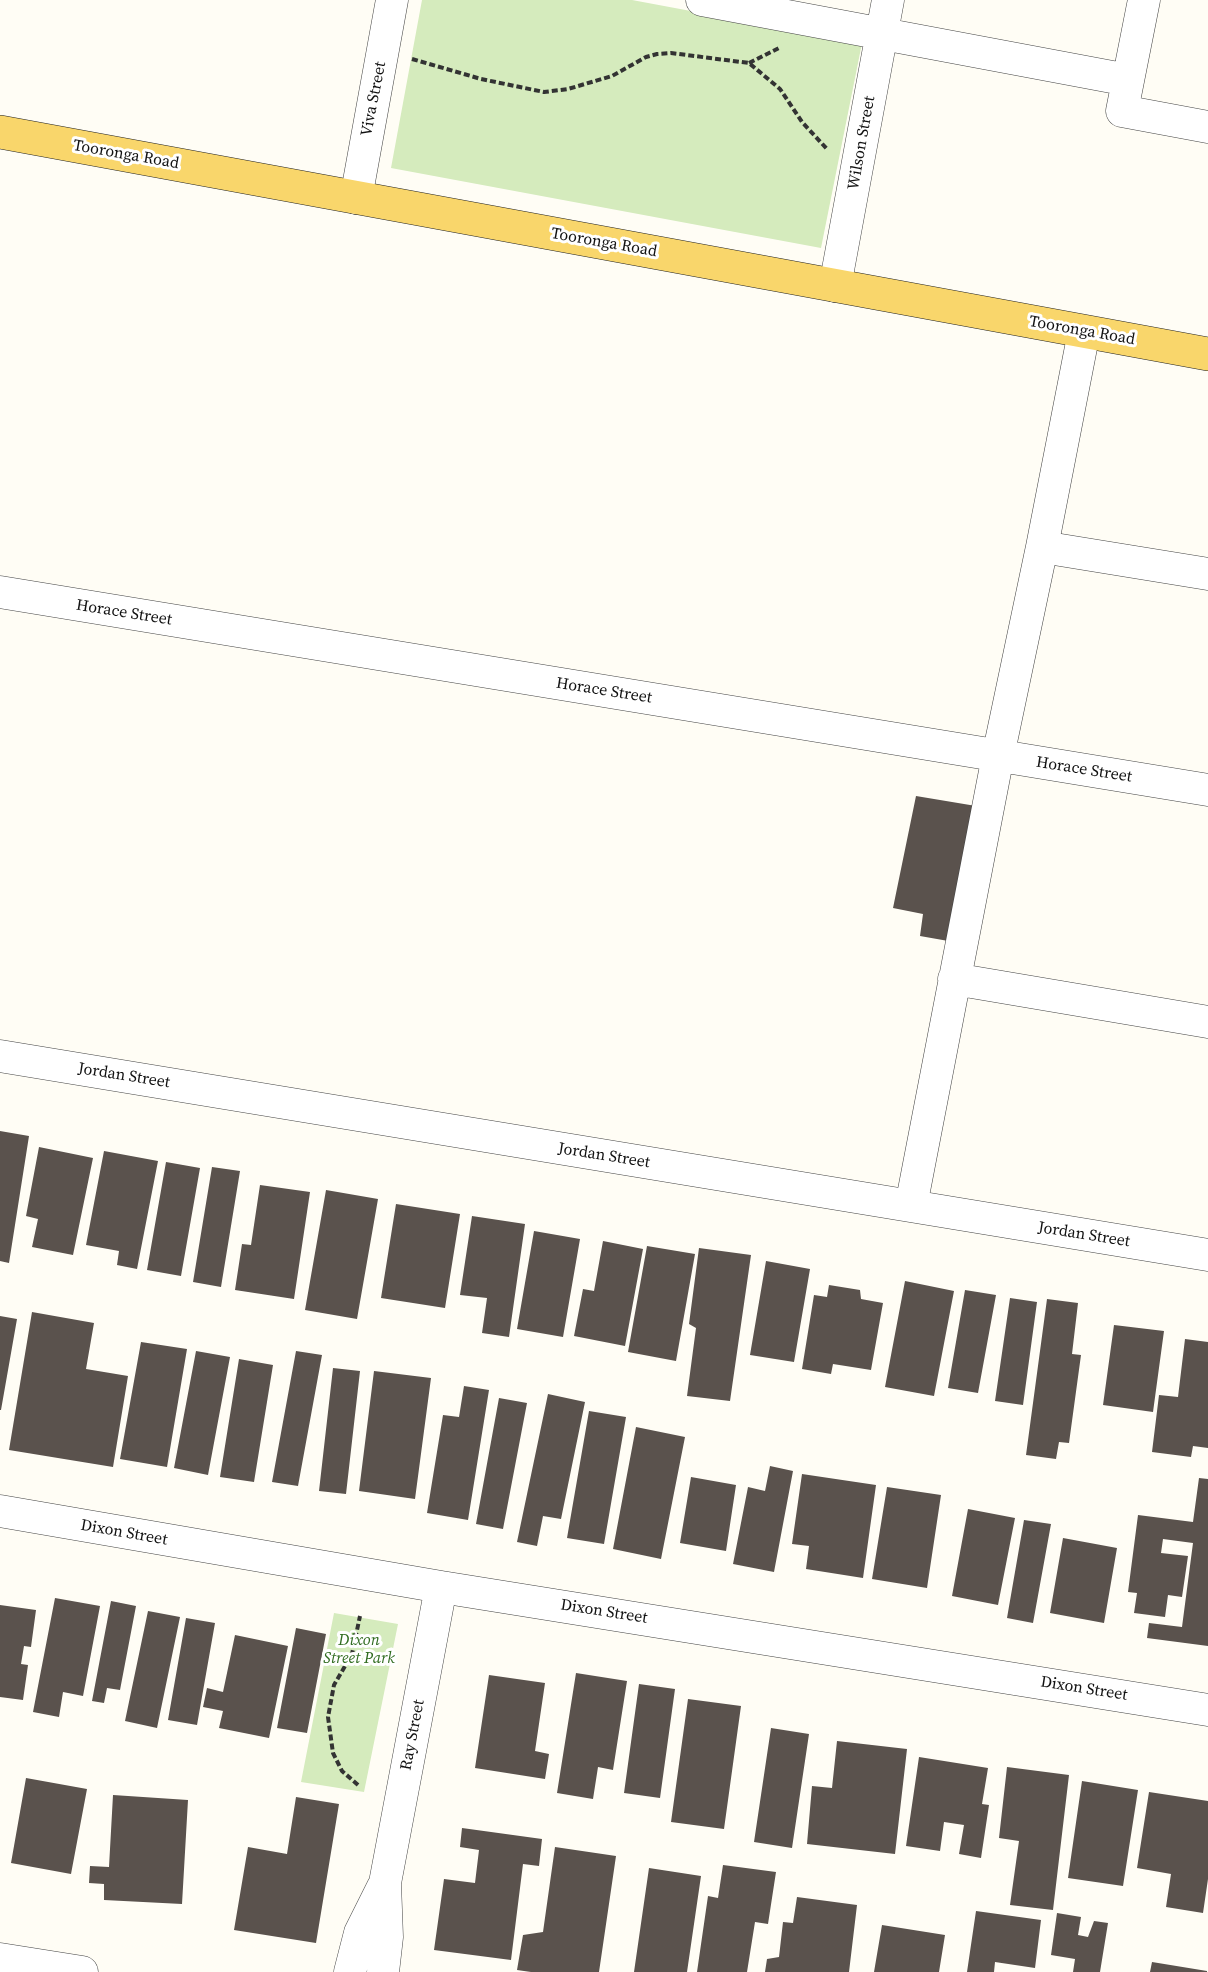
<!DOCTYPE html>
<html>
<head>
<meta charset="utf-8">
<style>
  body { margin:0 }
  canvas { display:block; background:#fffdf5 }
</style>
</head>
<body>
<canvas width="1208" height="1972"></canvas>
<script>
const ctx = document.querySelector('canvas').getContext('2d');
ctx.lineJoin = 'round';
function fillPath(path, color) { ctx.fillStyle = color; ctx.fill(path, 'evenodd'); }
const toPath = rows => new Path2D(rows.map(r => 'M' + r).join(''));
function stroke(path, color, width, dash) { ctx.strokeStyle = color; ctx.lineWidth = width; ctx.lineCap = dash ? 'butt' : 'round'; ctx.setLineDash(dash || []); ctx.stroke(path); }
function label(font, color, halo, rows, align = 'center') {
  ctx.font = font + ' "Source Serif 4",serif'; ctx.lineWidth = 6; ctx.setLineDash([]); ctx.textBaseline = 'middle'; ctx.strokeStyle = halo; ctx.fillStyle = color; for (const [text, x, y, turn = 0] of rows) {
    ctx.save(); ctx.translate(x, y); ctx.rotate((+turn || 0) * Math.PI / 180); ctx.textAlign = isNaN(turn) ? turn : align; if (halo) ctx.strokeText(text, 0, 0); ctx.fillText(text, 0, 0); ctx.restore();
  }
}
fillPath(toPath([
  [422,0,632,0,862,43,821,248,391,168],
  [334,1613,398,1624,364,1792,301,1782]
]), '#d5ebbd');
fillPath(toPath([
  [916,796,982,807,954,942,920,936,923,914,893,908],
  [0,1131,29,1136,9,1263,0,1261],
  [39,1147,93,1158,73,1255,32,1247,38,1219,26,1216],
  [104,1151,158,1161,137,1269,117,1265,119,1251,86,1245],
  [166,1162,200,1168,181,1276,147,1270],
  [212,1167,240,1171,221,1287,193,1282],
  [260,1185,310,1192,294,1299,235,1290,242,1244,251,1245],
  [326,1190,378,1199,357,1319,305,1310],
  [396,1204,460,1214,445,1308,381,1298],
  [472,1216,525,1224,509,1337,482,1333,487,1298,460,1295],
  [534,1231,580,1239,563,1337,517,1329],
  [603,1241,643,1249,625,1346,574,1336,583,1289,594,1291],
  [647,1246,695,1254,676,1361,628,1352],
  [699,1248,751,1255,730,1401,687,1396,696,1328,689,1324],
  [766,1261,810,1269,794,1362,750,1355],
  [905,1281,954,1291,934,1396,885,1387],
  [829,1285,860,1290,861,1299,883,1303,871,1370,833,1364,831,1374,802,1369,814,1295,827,1297],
  [965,1290,996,1295,978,1393,948,1388],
  [1010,1298,1037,1302,1023,1405,995,1401],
  [1047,1299,1078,1303,1072,1354,1081,1355,1069,1443,1059,1442,1056,1459,1026,1455],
  [32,1312,94,1323,86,1369,128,1376,113,1467,9,1450],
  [0,1316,17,1319,1,1410,0,1410],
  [1114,1325,1164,1331,1153,1412,1103,1405],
  [1185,1339,1208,1342,1208,1448,1193,1446,1191,1457,1152,1452,1159,1395,1178,1397],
  [141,1342,187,1349,167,1467,120,1459],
  [196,1351,230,1357,208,1475,174,1468],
  [296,1351,322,1355,298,1486,272,1482],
  [239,1359,273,1365,254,1482,220,1477],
  [333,1368,360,1371,346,1494,319,1491],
  [374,1371,431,1378,415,1499,359,1491],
  [464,1386,489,1390,468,1520,427,1513,443,1415,459,1417],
  [548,1394,585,1402,561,1519,543,1516,537,1546,517,1542],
  [499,1398,527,1403,503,1529,476,1524],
  [589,1411,626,1417,604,1544,567,1538],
  [636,1427,685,1437,661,1559,613,1549],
  [770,1466,793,1471,774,1572,733,1564,748,1487,765,1491],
  [802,1474,876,1485,863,1578,806,1569,809,1546,792,1544],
  [691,1477,736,1485,726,1551,680,1543],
  [1199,1478,1208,1479,1208,1646,1147,1638,1149,1623,1182,1627,1193,1543,1163,1539,1161,1553,1188,1556,1182,1597,1168,1595,1165,1617,1134,1613,1137,1593,1128,1592,1138,1515,1193,1522],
  [887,1487,941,1495,927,1588,872,1579],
  [968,1509,1015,1518,998,1605,952,1596],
  [1024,1520,1051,1524,1033,1623,1007,1618],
  [1063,1538,1117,1548,1104,1623,1050,1613],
  [55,1598,100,1606,83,1696,63,1692,59,1717,33,1712],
  [111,1601,136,1606,120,1690,107,1688,104,1703,92,1701],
  [0,1605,36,1610,31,1647,24,1646,21,1664,28,1665,23,1700,0,1697],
  [148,1611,180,1617,157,1728,125,1721],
  [186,1618,215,1623,197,1725,168,1720],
  [296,1628,326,1634,307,1733,277,1728],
  [235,1635,288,1646,269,1738,219,1728,223,1711,203,1707,207,1688,223,1692],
  [576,1673,627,1681,613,1770,598,1767,593,1799,557,1793],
  [489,1675,545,1683,535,1751,549,1754,545,1779,475,1768],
  [639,1684,675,1689,660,1798,624,1793],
  [688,1699,741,1706,724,1829,671,1822],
  [771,1728,809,1734,792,1848,754,1842],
  [837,1741,907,1749,895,1854,807,1844,812,1786,832,1788],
  [919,1757,988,1768,982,1804,989,1805,981,1858,959,1854,964,1825,944,1822,940,1851,906,1846],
  [1007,1767,1069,1775,1053,1910,1010,1905,1019,1841,999,1838],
  [26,1778,87,1789,71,1874,11,1863],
  [1082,1781,1138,1790,1123,1886,1068,1878],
  [1149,1792,1208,1801,1208,1879,1203,1913,1166,1907,1171,1874,1137,1868],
  [113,1795,188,1800,182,1904,104,1900,104,1884,89,1883,90,1866,109,1867],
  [296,1797,339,1804,316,1943,234,1930,248,1847,287,1854],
  [462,1828,542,1839,539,1866,523,1864,511,1960,434,1950,444,1879,475,1883,479,1850,460,1847],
  [555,1847,616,1856,599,1972,531,1972,517,1970,523,1935,543,1932],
  [723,1865,776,1872,768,1924,755,1922,747,1972,697,1972,708,1896,718,1898],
  [649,1868,701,1876,687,1972,634,1972],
  [797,1897,857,1905,849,1972,765,1972,767,1959,779,1957,783,1922,793,1923],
  [976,1911,1041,1920,1035,1968,995,1962,994,1972,967,1972],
  [1057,1913,1081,1917,1078,1935,1088,1937,1094,1921,1108,1923,1100,1972,1073,1972,1075,1959,1051,1955],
  [882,1925,945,1935,939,1972,874,1972],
  [1152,1962,1207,1971,1207,1972,1150,1972]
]), '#5a524d');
const minor = toPath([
  [702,0,1128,80],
  [1144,0,1122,111,1208,127],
  [356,198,392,0],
  [835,286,888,0],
  [1042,547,1084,332],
  [0,592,1208,790],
  [954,979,1208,1022],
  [0,1056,1208,1255],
  [911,1206,998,756,1042,547,1208,574],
  [0,1511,441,1587,1208,1710],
  [0,1959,82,1972],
  [350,1972,360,1933,383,1887],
  [383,1972,387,1937,385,1883,441,1587]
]);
const major = toPath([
  [0,132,1208,354]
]);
stroke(minor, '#444', 33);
stroke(major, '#222', 34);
stroke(toPath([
  [412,59,481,79,544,92,568,89,612,76,646,57,657,54,671,53,749,63,780,89,802,122,827,149],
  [749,63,781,47],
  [358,1785,342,1771,333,1753,328,1717,334,1685,352,1654,360,1616]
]), '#333', 4, [6, 3]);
stroke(minor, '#fff', 32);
stroke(major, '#f9d66b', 33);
label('16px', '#111', '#fff', [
  ["Viva Street",374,99,-79],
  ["Wilson Street",862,143,-80],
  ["Tooronga Road",126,155,10],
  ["Tooronga Road",604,243,10],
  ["Tooronga Road",1082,331,10],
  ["Horace Street",124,613,9],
  ["Horace Street",604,691,9],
  ["Horace Street",1084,770,9],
  ["Jordan Street",124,1076,9],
  ["Jordan Street",604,1156,9],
  ["Jordan Street",1084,1235,9],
  ["Dixon Street",124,1533,10],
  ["Dixon Street",604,1612,9],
  ["Dixon Street",1084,1689,9],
  ["Ray Street",413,1735,-79]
]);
label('italic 16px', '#2f6b1f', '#fff', [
  ["Dixon",359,1641],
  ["Street Park",359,1659]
]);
</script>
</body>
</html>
